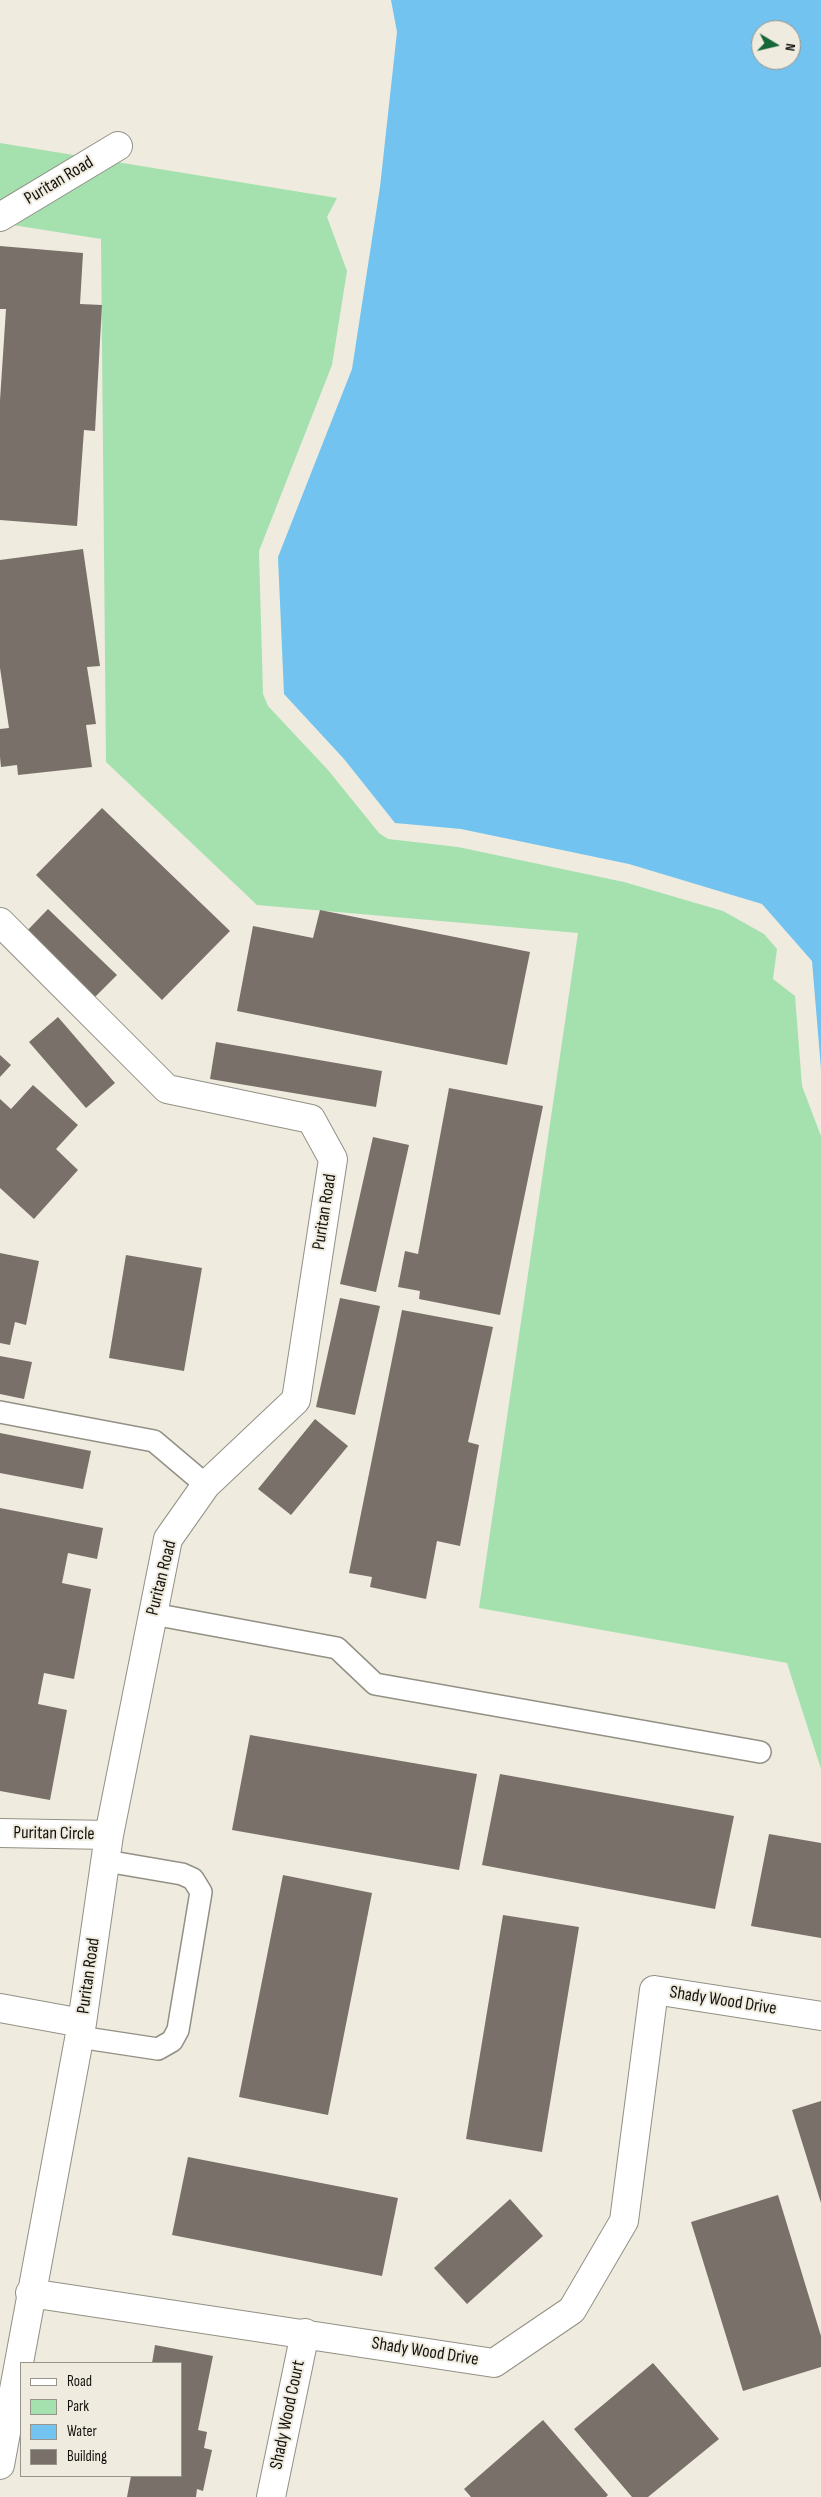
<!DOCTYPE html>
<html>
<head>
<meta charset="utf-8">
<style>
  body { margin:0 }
  #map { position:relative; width:821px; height:2497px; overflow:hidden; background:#efebdf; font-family:"Sofia Sans Condensed",sans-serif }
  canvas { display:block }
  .legend { position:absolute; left:20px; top:2362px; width:162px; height:115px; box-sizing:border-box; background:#efebdf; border:1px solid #97948b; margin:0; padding:6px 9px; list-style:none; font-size:15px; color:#13120e }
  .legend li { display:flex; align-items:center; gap:10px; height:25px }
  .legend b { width:25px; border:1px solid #97948b }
  .north { position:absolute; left:751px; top:20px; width:50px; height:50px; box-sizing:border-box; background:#efebdf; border:1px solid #97948b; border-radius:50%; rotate:99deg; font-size:14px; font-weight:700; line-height:20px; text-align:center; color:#13120e }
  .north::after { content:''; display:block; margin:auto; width:18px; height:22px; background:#166737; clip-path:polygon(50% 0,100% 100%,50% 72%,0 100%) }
</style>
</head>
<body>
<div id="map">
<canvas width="821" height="2497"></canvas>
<ul class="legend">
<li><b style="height:6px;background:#fff"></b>Road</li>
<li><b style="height:14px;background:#a5e1af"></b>Park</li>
<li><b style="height:14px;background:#72c3ef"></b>Water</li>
<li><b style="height:14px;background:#797169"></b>Building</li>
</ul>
<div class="north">N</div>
</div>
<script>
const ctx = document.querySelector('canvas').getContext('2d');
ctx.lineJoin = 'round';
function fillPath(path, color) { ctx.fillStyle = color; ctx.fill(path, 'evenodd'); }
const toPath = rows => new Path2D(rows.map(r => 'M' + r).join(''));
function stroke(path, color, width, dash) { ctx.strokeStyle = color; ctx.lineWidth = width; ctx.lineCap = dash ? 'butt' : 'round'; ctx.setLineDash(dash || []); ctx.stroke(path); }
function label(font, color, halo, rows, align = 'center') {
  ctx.font = font + ' "Sofia Sans Condensed",sans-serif'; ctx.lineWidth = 4; ctx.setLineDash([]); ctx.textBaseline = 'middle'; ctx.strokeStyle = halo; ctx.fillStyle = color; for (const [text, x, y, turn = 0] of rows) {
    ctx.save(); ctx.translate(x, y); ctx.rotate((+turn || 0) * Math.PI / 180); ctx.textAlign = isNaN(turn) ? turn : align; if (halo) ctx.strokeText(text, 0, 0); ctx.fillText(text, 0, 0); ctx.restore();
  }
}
fillPath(toPath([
  [0,143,337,198,327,217,347,271,332,365,259,551,263,694,268,706,328,770,379,833,388,839,458,847,624,882,723,911,764,934,777,949,773,979,795,996,802,1086,821,1136,821,1769,787,1663,479,1608,578,933,257,905,106,762,101,239,0,223]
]), '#a5e1af');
fillPath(toPath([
  [391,0,821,0,821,1069,812,961,762,904,629,864,461,829,395,823,344,759,284,694,278,557,352,369,380,187,397,32],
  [761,30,791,30,791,60,761,60]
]), '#72c3ef');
fillPath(toPath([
  [0,246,83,253,80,304,102,305,95,431,84,430,77,526,0,520,0,400,6,309,0,309],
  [83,549,100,666,87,667,96,724,86,725,92,767,18,775,17,765,1,767,0,757,0,729,9,728,0,668,0,560],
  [102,808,230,931,162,1000,36,875],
  [48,909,117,975,91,1001,23,935],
  [320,910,530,952,507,1065,237,1011,253,926,313,938],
  [58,1017,115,1083,86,1108,29,1042],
  [216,1042,382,1071,376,1107,210,1079],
  [0,1055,11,1065,0,1077],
  [33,1085,78,1125,56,1149,78,1170,34,1219,0,1188,0,1099,11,1109],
  [449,1088,543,1106,500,1315,419,1299,420,1291,398,1287,405,1251,418,1254],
  [373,1137,409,1145,376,1292,340,1284],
  [0,1253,39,1261,26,1325,15,1322,10,1345,0,1343],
  [126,1255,202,1268,184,1371,109,1358],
  [340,1298,380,1306,355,1415,316,1407],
  [402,1310,493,1327,468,1442,479,1445,460,1546,437,1541,426,1599,370,1587,372,1577,349,1573],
  [0,1356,32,1362,24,1399,0,1394],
  [315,1419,348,1446,291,1515,258,1489],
  [0,1433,91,1451,83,1489,0,1473],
  [0,1508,103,1528,97,1559,68,1553,62,1583,91,1589,74,1679,44,1673,38,1704,67,1710,50,1800,0,1791],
  [250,1735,477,1774,459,1870,232,1830],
  [500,1774,734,1816,715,1909,482,1865],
  [769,1834,821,1843,821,1938,751,1926],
  [283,1875,372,1893,328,2115,239,2097],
  [503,1915,579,1927,542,2152,466,2139],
  [821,2101,821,2203,792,2110],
  [188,2157,398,2198,382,2276,172,2235],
  [778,2195,821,2336,821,2367,743,2391,691,2222],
  [510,2199,543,2236,467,2304,434,2268],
  [155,2345,213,2356,198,2430,207,2432,204,2448,212,2450,203,2491,197,2489,196,2497,127,2497,131,2476,181,2476,181,2363,152,2363],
  [653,2363,719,2439,648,2497,632,2497,574,2429],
  [543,2420,608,2495,606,2497,471,2497,464,2489]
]), '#797169');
const lane = toPath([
  [0,1412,154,1441,206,1485],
  [153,1614,337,1648,375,1684,760,1752],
  [79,2037,158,2049,172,2041,178,2030,201,1892,193,1879,182,1874,106,1861]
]);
const street = toPath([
  [0,217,118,146],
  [0,922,167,1089,311,1119,333,1159,296,1400,206,1485,168,1539,109,1835,82,2023,0,2465],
  [0,1833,109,1835],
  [0,2008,82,2023],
  [30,2293,494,2363,572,2310,624,2221,654,1990,821,2016],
  [271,2497,305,2333]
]);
stroke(lane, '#939085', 24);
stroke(street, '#939085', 30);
stroke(lane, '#fff', 21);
stroke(street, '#fff', 28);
label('18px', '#13120e', '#efebdf', [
  ["Puritan Road",59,181,-31],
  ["Puritan Road",325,1212,-81],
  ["Puritan Road",162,1578,-76],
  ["Puritan Circle",54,1834,1],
  ["Puritan Road",89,1976,-82],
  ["Shady Wood Drive",723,2001,9],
  ["Shady Wood Drive",425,2352,9],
  ["Shady Wood Court",288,2415,-78]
]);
</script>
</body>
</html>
